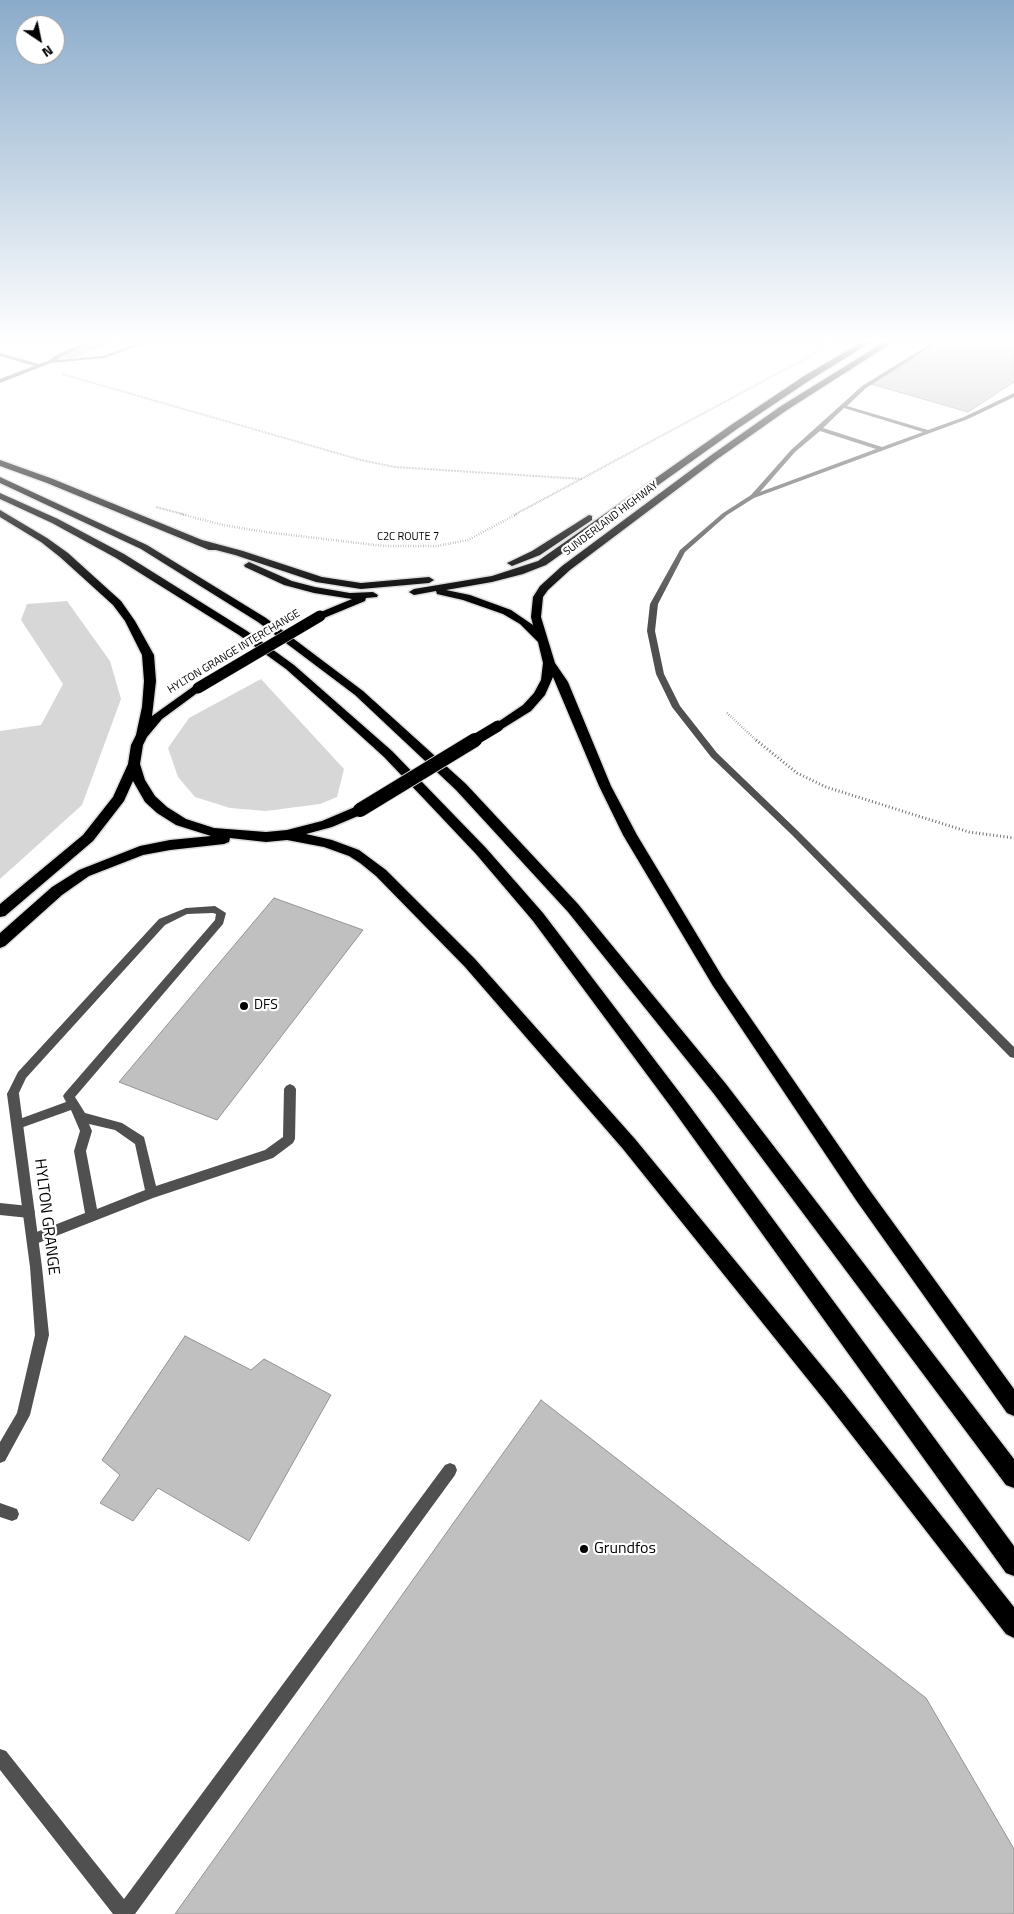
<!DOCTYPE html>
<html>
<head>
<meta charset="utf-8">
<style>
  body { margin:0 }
  #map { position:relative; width:1014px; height:1914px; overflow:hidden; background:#fff; font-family:"Titillium Web",sans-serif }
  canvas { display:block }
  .north { position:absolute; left:15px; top:15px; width:50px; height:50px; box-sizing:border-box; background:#fff; border:1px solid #999; border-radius:50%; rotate:146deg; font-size:14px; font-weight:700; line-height:20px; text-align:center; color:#000 }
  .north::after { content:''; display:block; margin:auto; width:18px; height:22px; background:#000; clip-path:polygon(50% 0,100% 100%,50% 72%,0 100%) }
</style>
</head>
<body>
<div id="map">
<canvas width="1014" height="1914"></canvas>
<div class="north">N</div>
</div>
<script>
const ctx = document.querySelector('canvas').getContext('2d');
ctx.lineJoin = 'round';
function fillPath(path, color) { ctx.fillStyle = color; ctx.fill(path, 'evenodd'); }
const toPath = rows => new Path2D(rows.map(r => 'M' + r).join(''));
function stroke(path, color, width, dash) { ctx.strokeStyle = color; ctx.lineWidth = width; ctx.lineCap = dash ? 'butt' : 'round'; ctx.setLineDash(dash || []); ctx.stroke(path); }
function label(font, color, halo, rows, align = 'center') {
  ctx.font = font + ' "Titillium Web",sans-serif'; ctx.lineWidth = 4.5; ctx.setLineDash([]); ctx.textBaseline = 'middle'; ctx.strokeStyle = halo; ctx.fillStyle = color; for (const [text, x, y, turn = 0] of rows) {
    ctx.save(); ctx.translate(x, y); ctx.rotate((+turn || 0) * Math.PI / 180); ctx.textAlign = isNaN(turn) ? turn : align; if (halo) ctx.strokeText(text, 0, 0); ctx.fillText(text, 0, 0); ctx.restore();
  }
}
fillPath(toPath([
  [67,601,110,661,121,699,82,805,0,879,0,731,41,725,63,684,21,620,27,604],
  [261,679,344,769,337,797,320,804,266,811,230,808,195,797,178,777,168,748,189,718]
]), '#d7d7d7');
const building = toPath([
  [101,341,116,341,70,358,62,356,101,341],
  [945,341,1014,341,1014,382,968,412,871,384,945,341],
  [274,898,363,930,217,1120,119,1082,274,898],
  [185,1336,251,1370,264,1359,331,1395,249,1541,158,1488,133,1521,100,1503,120,1475,102,1460,185,1336],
  [541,1400,926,1698,1014,1849,1014,1914,175,1914,541,1400]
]);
fillPath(building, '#c0c0c0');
stroke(building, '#949494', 1);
const highway = toPath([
  [864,341,873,341,810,380,737,429,546,565,523,574,492,582,446,590,470,595,511,610,533,625,531,617,533,597,540,586,562,566,710,456,781,406,886,341,895,341,787,410,716,460,570,570,548,590,543,597,541,617,555,663,568,682,611,786,637,835,723,978,868,1188,1014,1389,1014,1416,1007,1413,856,1200,713,986,623,835,599,786,553,677,545,695,531,711,502,729,498,730,492,726,523,705,534,693,541,680,543,663,538,642,520,624,503,614,463,600,437,594,436,591,414,595,409,592,414,589,492,576,538,561,731,425,804,376,864,341],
  [0,460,53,479,202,540,243,551,322,577,361,583,429,577,434,580,429,583,361,589,316,582,235,555,216,550,209,550,47,483,0,466,0,460],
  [0,477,147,545,266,618,363,691,466,784,578,904,726,1084,1014,1459,1014,1488,1006,1485,714,1094,568,912,456,790,355,695,258,622,141,549,0,483,0,477],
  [0,493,58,519,124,554,247,631,294,665,392,751,486,848,543,913,683,1097,1014,1546,1014,1576,1006,1573,671,1107,533,921,476,854,425,800,384,757,330,708,286,669,239,635,116,558,52,523,0,499,0,493],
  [0,510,47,538,68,553,121,601,135,621,154,655,156,681,152,716,194,686,198,685,204,688,162,719,147,737,143,745,140,764,145,780,155,796,167,807,186,819,214,828,266,832,287,830,322,821,355,807,365,807,367,810,365,813,332,827,306,834,332,840,359,850,386,870,475,959,635,1139,840,1388,1014,1607,1014,1638,1006,1634,826,1402,623,1149,465,967,376,876,360,863,349,856,324,847,287,840,266,842,230,838,229,842,224,844,170,850,143,855,89,876,62,895,5,946,0,948,0,933,52,887,79,870,140,846,170,840,211,836,176,825,157,813,145,802,133,781,124,801,93,841,5,916,0,917,0,904,83,835,113,797,128,764,131,745,136,735,142,707,144,681,142,655,125,621,113,605,60,557,41,542,0,517,0,510],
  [589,515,592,516,592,520,540,555,512,566,507,563,532,551,589,515],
  [249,562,292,581,315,587,350,593,373,592,378,595,377,597,366,598,365,601,324,618,316,618,315,616,316,614,352,599,314,593,284,585,245,567,244,565,249,562]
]);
stroke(highway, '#dbdbdb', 3);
stroke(toPath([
  [62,374,361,460,395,467,582,479],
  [156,507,186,515],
  [514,515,838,341]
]), '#727272', 2, [0.5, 1]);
stroke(toPath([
  [181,514,223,525,265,532,384,546,437,546,468,540,517,514],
  [727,713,757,741]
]), '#727272', 2.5, [0.5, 2]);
stroke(toPath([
  [756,740,797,773,826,787,969,832,1014,838]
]), '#727272', 3, [1, 2.5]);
fillPath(toPath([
  [91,341,97,341,64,355,57,360,103,356,145,341,151,341,104,358,51,363,0,383,0,379,34,366,0,356,0,353,39,364,48,361,60,353,91,341],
  [935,341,940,341,866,388,847,406,928,430,964,417,1014,393,1014,397,968,419,754,498,727,515,685,552,658,604,655,631,664,674,680,706,717,753,798,831,1014,1047,1014,1058,1010,1057,792,835,711,757,672,707,656,674,647,631,650,604,680,550,723,513,751,495,791,450,862,386,935,341],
  [844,408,923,432,882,447,823,428,844,408],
  [820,431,876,449,760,492,795,452,820,431],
  [215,906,226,913,223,924,75,1097,85,1113,122,1123,144,1137,156,1186,265,1150,283,1137,284,1089,286,1086,290,1084,294,1086,296,1089,295,1139,293,1143,273,1158,153,1198,33,1245,29,1243,27,1239,29,1235,85,1213,74,1151,80,1131,71,1110,18,1129,14,1127,12,1124,14,1121,66,1102,63,1096,65,1093,215,920,216,914,213,913,187,914,165,925,26,1078,17,1097,13,1099,9,1097,7,1094,18,1072,159,919,186,908,215,906],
  [89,1124,115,1130,135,1144,145,1190,97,1209,86,1151,92,1131,89,1124],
  [0,1203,29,1206,33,1208,35,1212,33,1216,29,1218,0,1215,0,1203],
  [450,1463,455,1465,457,1470,455,1475,135,1914,113,1914,0,1770,0,1749,6,1751,124,1899,445,1465,450,1463],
  [0,1503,17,1509,19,1514,17,1519,12,1521,0,1517,0,1503]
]), '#505050');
fillPath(toPath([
  [13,1089,17,1091,19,1094,42,1267,49,1335,30,1415,5,1461,0,1463,0,1442,17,1413,35,1335,30,1267,7,1094,9,1091,13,1089]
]), '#505050');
fillPath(highway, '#000');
const highwayBridgeFar1 = toPath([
  [198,688,320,616],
  [473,741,498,726]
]);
const highwayBridge = toPath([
  [360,810,475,740]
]);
stroke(highwayBridgeFar1, '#dbdbdb', 12, []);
stroke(highwayBridge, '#dbdbdb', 16, []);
stroke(highwayBridgeFar1, '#000', 11);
stroke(highwayBridge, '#000', 14);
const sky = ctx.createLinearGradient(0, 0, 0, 609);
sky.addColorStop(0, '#8aabca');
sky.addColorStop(0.56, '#fff');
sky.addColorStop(1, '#ffffff00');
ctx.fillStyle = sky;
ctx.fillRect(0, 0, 1014, 609);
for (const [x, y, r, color] of [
  [244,1006,5,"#000"],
  [584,1549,5,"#000"]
]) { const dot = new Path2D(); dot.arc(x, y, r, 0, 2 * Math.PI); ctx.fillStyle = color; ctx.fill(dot); stroke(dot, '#fff', 2); }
label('11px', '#000', '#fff', [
  ["SUNDERLAND HIGHWAY",611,519,-37],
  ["C2C ROUTE 7",408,537],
  ["HYLTON GRANGE INTERCHANGE",234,652,-31]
]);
label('14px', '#000', '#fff', [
  ["DFS",254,1006]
], 'left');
label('16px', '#000', '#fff', [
  ["HYLTON GRANGE",46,1217,83]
]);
label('16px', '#000', '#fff', [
  ["Grundfos",594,1549]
], 'left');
</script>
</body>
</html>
